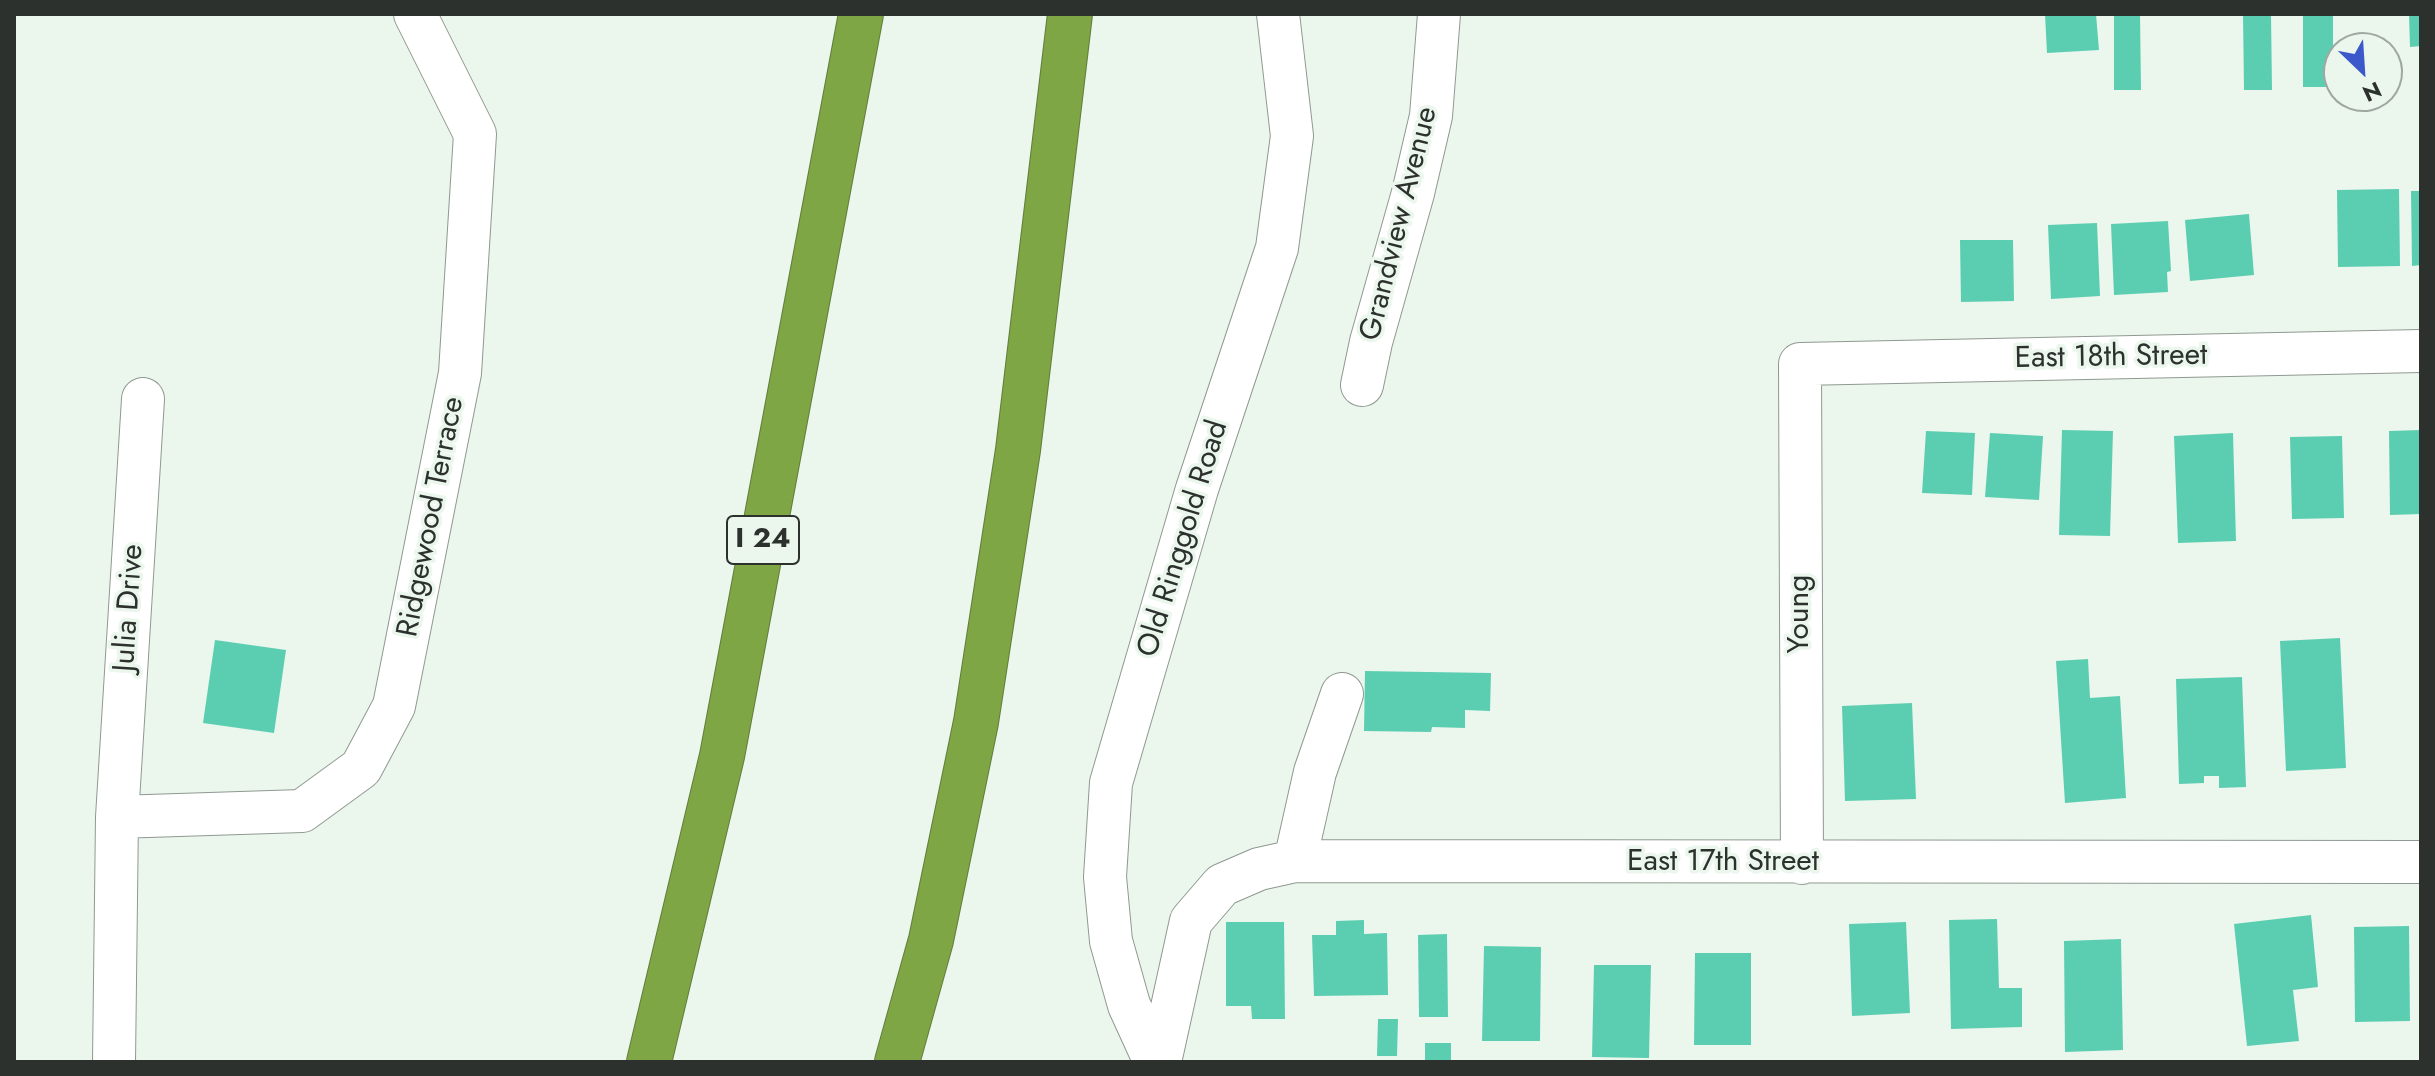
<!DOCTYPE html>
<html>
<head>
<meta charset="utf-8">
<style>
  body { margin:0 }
  #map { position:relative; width:2435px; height:1076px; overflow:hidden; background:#ebf6ed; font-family:Jost,sans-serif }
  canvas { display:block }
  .frame { position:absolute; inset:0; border:16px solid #2d312e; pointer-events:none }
  .north { position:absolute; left:2323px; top:32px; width:80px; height:80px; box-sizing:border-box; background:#ebf6ed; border:2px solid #9fa7a1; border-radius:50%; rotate:155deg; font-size:22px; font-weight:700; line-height:32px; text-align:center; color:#2d312e }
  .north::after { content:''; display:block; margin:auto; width:28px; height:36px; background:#3b59cb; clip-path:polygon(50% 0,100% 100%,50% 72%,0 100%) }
</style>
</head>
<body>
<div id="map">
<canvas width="2435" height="1076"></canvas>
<div class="frame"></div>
<div class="north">N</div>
</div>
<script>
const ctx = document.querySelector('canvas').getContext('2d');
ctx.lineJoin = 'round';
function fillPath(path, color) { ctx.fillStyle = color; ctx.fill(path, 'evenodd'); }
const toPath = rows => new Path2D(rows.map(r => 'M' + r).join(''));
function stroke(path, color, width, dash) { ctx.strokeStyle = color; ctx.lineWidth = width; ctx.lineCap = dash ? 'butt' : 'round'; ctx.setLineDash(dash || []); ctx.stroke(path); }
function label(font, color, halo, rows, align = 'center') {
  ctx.font = font + ' Jost,sans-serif'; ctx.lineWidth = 7; ctx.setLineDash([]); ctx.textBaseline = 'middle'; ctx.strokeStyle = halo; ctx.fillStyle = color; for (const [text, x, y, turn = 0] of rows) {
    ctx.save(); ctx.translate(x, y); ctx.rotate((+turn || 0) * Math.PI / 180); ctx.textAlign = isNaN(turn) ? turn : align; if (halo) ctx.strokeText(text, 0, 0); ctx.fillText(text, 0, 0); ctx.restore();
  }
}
fillPath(toPath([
  [2045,14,2096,14,2099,50,2047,53],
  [2114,14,2140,14,2141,90,2114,90],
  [2243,14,2271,14,2272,90,2244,90],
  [2303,14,2333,14,2333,87,2303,87],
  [2409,14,2421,14,2421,46,2410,47],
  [2399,189,2400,266,2338,267,2337,190],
  [2411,191,2421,191,2421,265,2412,266],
  [2249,214,2254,275,2190,281,2185,220],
  [2168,221,2171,271,2167,272,2168,292,2114,295,2111,224],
  [2097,223,2100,296,2051,299,2048,225],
  [1960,240,2013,240,2014,301,1961,302],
  [2062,430,2113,431,2110,536,2059,535],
  [2421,430,2421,514,2390,515,2389,431],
  [1926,431,1975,433,1972,495,1922,493],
  [1990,433,2043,436,2039,500,1985,497],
  [2233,433,2236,541,2178,543,2174,436],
  [2342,436,2344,518,2292,519,2290,437],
  [2340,638,2346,768,2286,771,2280,641],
  [215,640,286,650,274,733,203,723],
  [2088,659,2090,698,2120,696,2126,798,2065,803,2056,661],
  [1365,671,1491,673,1490,711,1465,710,1465,728,1432,727,1431,732,1364,731],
  [2242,677,2246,787,2219,788,2219,776,2204,776,2204,783,2179,784,2176,679],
  [1912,703,1916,799,1845,801,1842,706],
  [2311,915,2318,987,2293,990,2299,1041,2247,1046,2234,924],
  [1997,919,1999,988,2022,988,2022,1027,1951,1029,1949,920],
  [1364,920,1364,934,1387,933,1388,995,1314,996,1312,935,1336,935,1336,921],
  [1226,922,1284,922,1285,1019,1252,1019,1251,1006,1226,1006],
  [1906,922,1910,1013,1852,1016,1849,924],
  [2409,926,2410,1021,2355,1022,2354,927],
  [1447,934,1448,1017,1419,1017,1418,935],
  [2121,939,2123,1050,2065,1052,2064,941],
  [1484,946,1541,947,1540,1041,1482,1041],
  [1695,953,1751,953,1751,1045,1694,1045],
  [1594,965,1651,965,1649,1058,1592,1057],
  [1378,1019,1398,1019,1397,1056,1377,1056],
  [1425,1043,1451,1043,1451,1062,1425,1062]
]), '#5bceb2');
const street = toPath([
  [1362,385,1371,342,1413,193,1431,116,1439,14],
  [117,817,302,811,361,768,394,706,460,373,475,134,415,14],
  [1295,861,1315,772,1342,694],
  [1802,863,1800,364,2421,351],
  [114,1062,117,817,143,399],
  [1155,1062,1129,1005,1111,941,1105,877,1111,783,1197,489,1277,248,1292,136,1278,14],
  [1160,1062,1191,921,1222,885,1259,869,1295,861,2421,862]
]);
const highway = toPath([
  [649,1062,722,756,861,14],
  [897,1062,931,940,976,722,1018,450,1070,14]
]);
stroke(street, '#8f9991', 44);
stroke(highway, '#627d3c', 46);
stroke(street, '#fff', 42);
stroke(highway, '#7ea644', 44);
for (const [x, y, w] of [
  [763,540,72]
]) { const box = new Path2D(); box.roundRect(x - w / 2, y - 24, w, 48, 6); ctx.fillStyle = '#ebf6ed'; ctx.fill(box); stroke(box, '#2d312e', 2); }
label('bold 28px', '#2d312e', null, [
  ["I 24",763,540]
]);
label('30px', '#2d312e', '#ebf6ed', [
  ["Grandview Avenue",1400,224,-76],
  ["East 18th Street",2111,358,-1],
  ["Ridgewood Terrace",432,517,-79],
  ["Old Ringgold Road",1184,539,-73],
  ["Julia Drive",130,608,-86],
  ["Young",1801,614,-90],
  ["East 17th Street",1723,863]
]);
</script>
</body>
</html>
